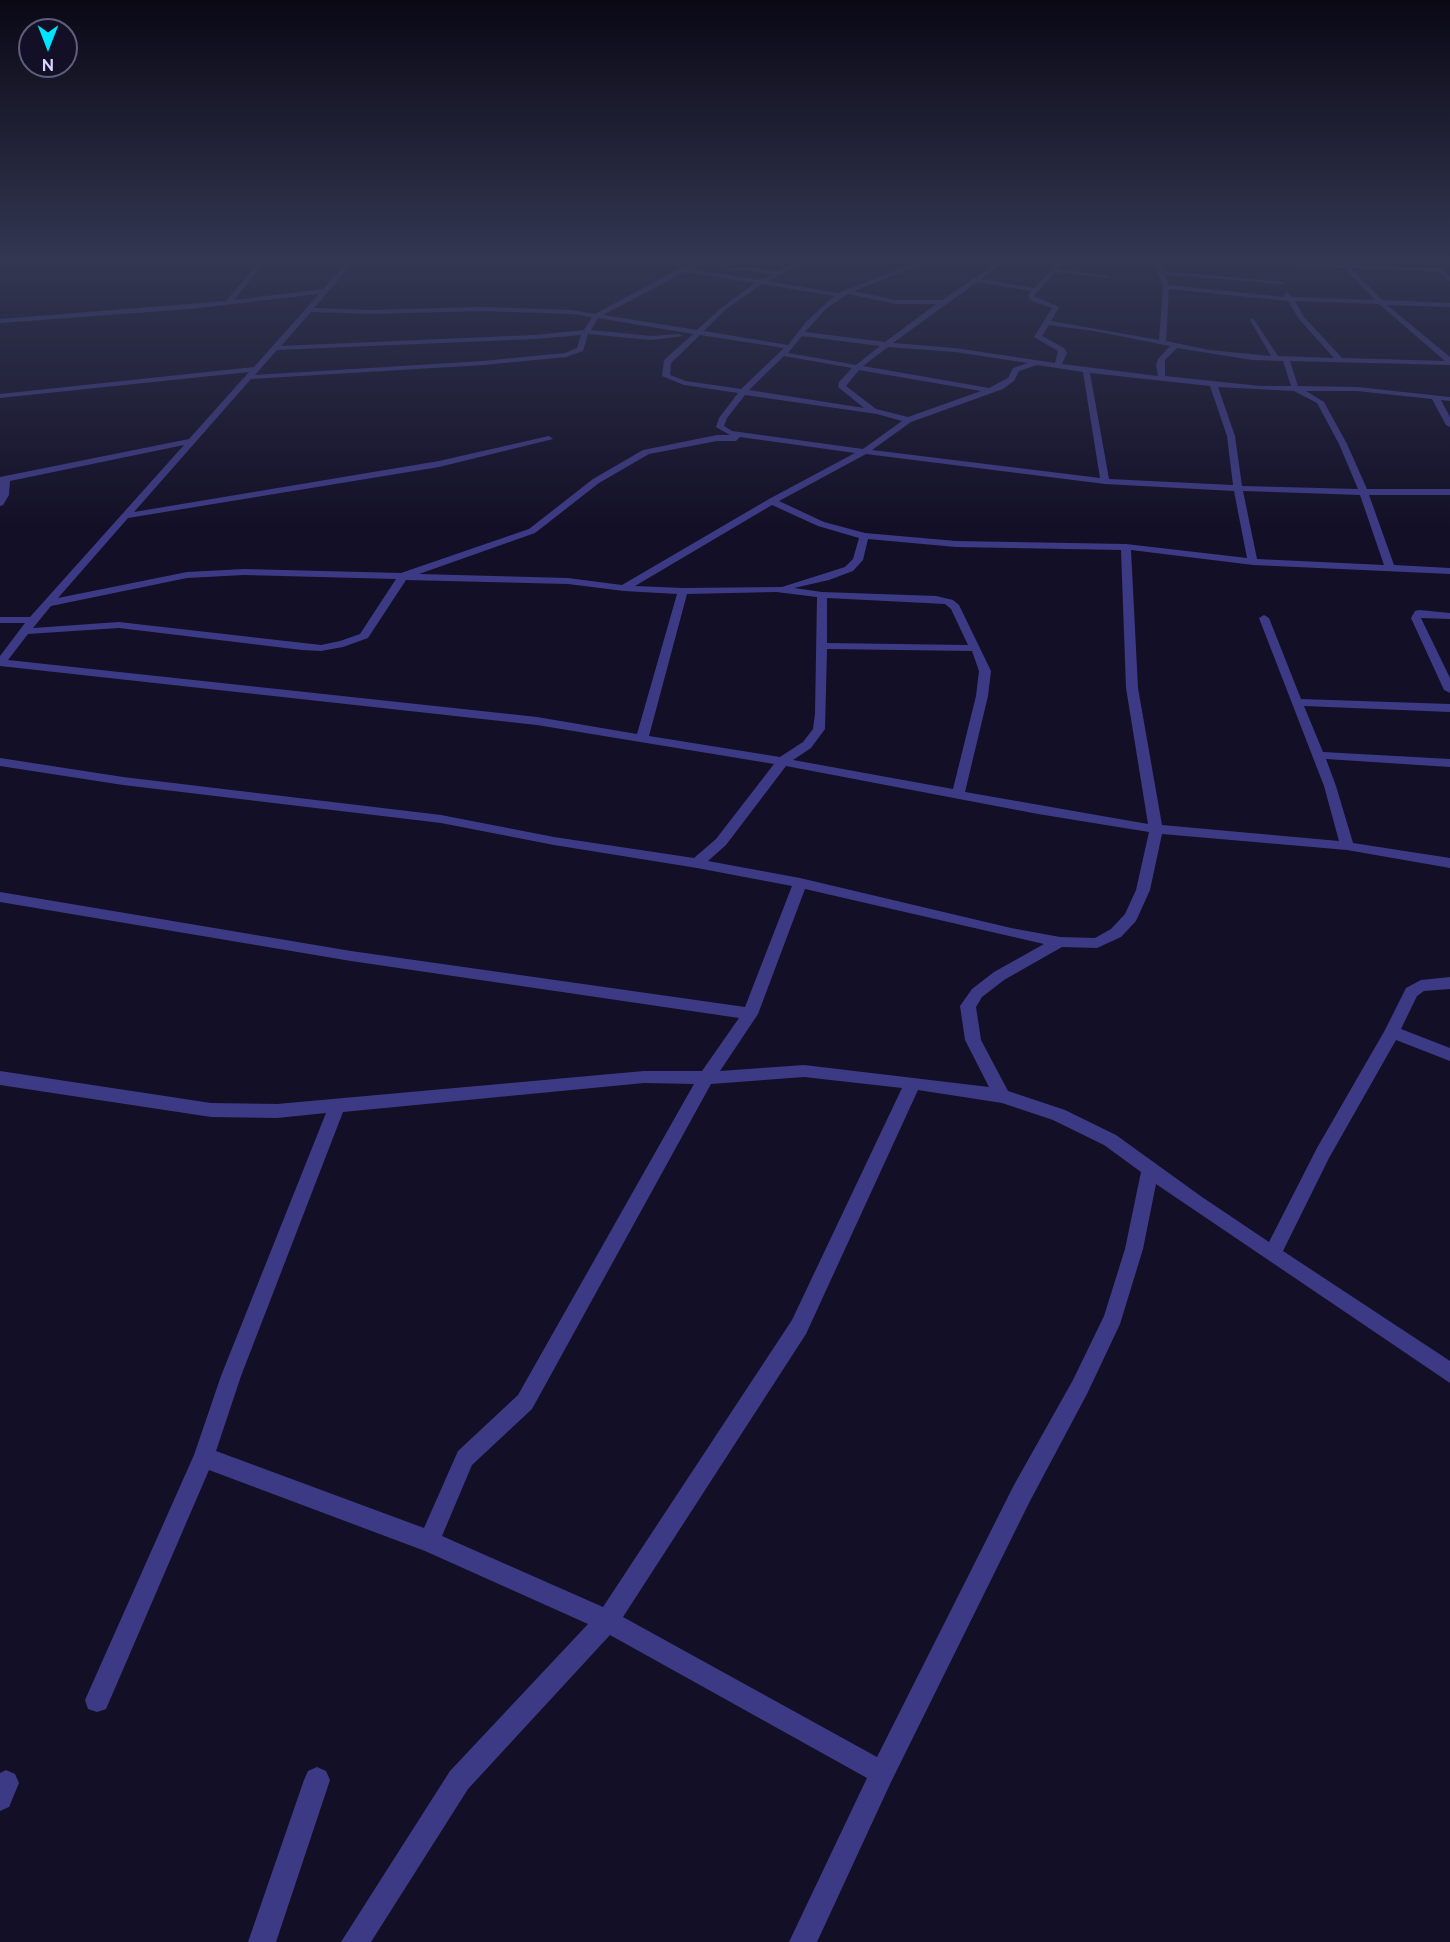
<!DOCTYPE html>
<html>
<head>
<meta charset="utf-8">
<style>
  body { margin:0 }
  #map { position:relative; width:1450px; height:1942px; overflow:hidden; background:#130f26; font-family:Raleway,sans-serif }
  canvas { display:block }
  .north { position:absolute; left:18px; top:18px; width:60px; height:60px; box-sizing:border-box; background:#130f26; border:2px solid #625e7d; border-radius:50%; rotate:180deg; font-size:16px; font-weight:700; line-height:24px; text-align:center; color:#d9d4ff }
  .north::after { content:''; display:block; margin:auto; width:21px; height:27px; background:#00e5ff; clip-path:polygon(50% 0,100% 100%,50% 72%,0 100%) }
</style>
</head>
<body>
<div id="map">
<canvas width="1450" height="1942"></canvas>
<div class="north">N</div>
</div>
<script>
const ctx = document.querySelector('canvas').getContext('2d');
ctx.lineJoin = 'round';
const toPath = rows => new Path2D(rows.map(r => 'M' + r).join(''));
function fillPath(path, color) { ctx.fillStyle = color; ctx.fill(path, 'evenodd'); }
fillPath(toPath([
  [0,260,4,260,1,262,0,260],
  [261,260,267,260,234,300,323,289,349,260,356,260,314,308,371,310,483,307,572,310,595,314,671,273,702,260,711,260,691,269,760,280,771,275,753,271,718,269,753,267,776,272,799,260,807,260,768,281,838,293,922,260,931,260,854,291,895,300,942,300,1001,260,1008,260,981,279,1034,288,1061,260,1068,260,1058,269,1111,276,1108,278,1055,272,1034,296,1059,307,1051,321,1159,340,1163,287,1154,260,1160,260,1164,271,1286,282,1283,284,1165,275,1169,285,1285,297,1284,294,1287,292,1292,297,1375,300,1344,268,1206,260,1440,268,1450,276,1450,281,1438,272,1351,268,1382,300,1450,303,1450,307,1387,305,1450,357,1450,365,1290,361,1298,386,1357,387,1450,397,1450,401,1441,400,1450,417,1450,427,1446,425,1432,399,1357,391,1306,391,1324,402,1347,444,1367,489,1450,489,1450,495,1369,495,1394,565,1450,568,1450,574,1253,565,1131,550,1138,688,1162,825,1339,841,1324,786,1259,618,1264,615,1269,618,1301,699,1450,704,1450,712,1304,706,1323,752,1450,759,1450,767,1326,759,1336,786,1353,843,1450,858,1450,868,1347,850,1162,834,1150,890,1136,921,1121,937,1097,948,1062,947,1004,980,982,997,976,1007,981,1040,1008,1091,1065,1110,1116,1135,1202,1197,1269,1242,1317,1148,1385,1030,1406,988,1421,980,1450,977,1450,989,1424,991,1417,996,1401,1029,1450,1048,1450,1061,1396,1040,1329,1158,1283,1251,1450,1361,1450,1383,1156,1184,1143,1249,1120,1324,1087,1394,1030,1501,891,1782,817,1942,789,1942,867,1778,610,1635,468,1789,371,1942,341,1942,450,1771,588,1624,425,1551,209,1470,106,1709,97,1712,88,1709,85,1700,194,1455,221,1376,326,1113,277,1118,211,1117,0,1085,0,1071,211,1103,277,1104,644,1071,702,1071,739,1018,351,961,0,902,0,892,351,951,745,1007,792,886,697,868,554,845,441,823,123,785,0,766,0,758,123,777,441,815,554,837,694,858,716,839,774,764,537,725,0,666,0,656,25,623,0,623,0,617,30,617,184,445,10,481,9,495,3,505,0,506,0,477,189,439,249,372,0,398,0,394,254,367,319,294,190,309,0,323,0,319,226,301,261,260],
  [685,272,755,283,721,308,697,330,603,315,685,272],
  [977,282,1031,291,1028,296,1032,301,1052,308,1034,337,1058,351,1055,363,955,348,893,343,977,282],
  [762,284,834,296,806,322,788,345,704,331,725,310,762,284],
  [1169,289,1288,301,1299,319,1334,358,1278,356,1253,318,1250,320,1271,356,1209,350,1166,341,1169,289],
  [848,294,895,304,936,304,885,342,805,332,827,308,848,294],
  [1295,301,1379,304,1445,361,1342,358,1304,317,1295,301],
  [483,311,572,314,592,317,584,330,535,335,281,346,311,312,371,314,483,311],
  [598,318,693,334,664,360,662,376,684,385,738,393,719,418,716,427,730,435,717,435,643,450,593,479,529,529,401,573,244,569,187,572,58,598,128,518,439,467,553,439,549,436,439,461,134,512,251,379,483,365,566,357,583,351,588,334,651,340,683,336,679,334,651,336,591,330,598,318],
  [1049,325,1094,331,1170,346,1158,359,1156,365,1158,376,1062,364,1067,353,1064,348,1042,336,1049,325],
  [581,335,577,348,565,353,483,361,255,375,277,350,535,339,581,335],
  [700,335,784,348,741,389,686,381,670,375,671,363,700,335],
  [802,336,880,346,856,365,788,353,802,336],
  [888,347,955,352,1028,363,1013,368,1008,378,989,388,863,366,888,347],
  [1177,348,1252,360,1283,361,1291,386,1260,386,1165,376,1165,360,1177,348],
  [784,356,852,368,839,382,838,387,864,408,749,390,784,356],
  [1037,365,1083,372,1100,478,872,450,911,422,1003,389,1014,381,1019,371,1037,365],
  [859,370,981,391,908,417,876,409,846,386,859,370],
  [1090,373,1210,386,1227,436,1233,485,1109,479,1090,373],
  [1218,387,1294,391,1317,403,1339,444,1358,489,1242,486,1235,436,1218,387],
  [745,395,877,414,902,421,863,449,732,431,724,426,727,418,745,395],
  [740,437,855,453,769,499,622,585,568,578,419,574,535,533,599,483,649,454,717,441,736,441,740,437],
  [866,454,1105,484,1234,491,1247,558,1126,544,956,541,865,533,824,522,779,501,866,454],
  [1243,491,1360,495,1384,565,1257,559,1243,491],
  [772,505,818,526,859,538,853,559,845,567,782,587,683,588,635,586,772,505],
  [868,539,956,547,1121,550,1126,688,1148,824,965,792,988,696,991,671,959,605,953,600,936,596,822,592,794,588,829,580,853,571,863,560,868,539],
  [244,575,396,579,360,634,340,641,321,645,119,622,33,628,51,606,187,578,244,575],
  [406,580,568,584,624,591,677,594,637,734,537,717,8,660,28,634,119,628,302,650,321,651,343,647,368,638,406,580],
  [776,592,817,597,815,714,813,729,803,742,780,757,649,736,687,594,776,592],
  [827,598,945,604,951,609,968,645,827,643,827,598],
  [827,649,972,651,979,671,976,696,953,789,793,760,811,748,825,729,827,649],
  [786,766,1038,814,1149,832,1136,890,1125,914,1111,929,1095,938,1060,937,1011,928,800,878,708,861,726,845,786,766],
  [805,889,1044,944,994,972,972,989,960,1006,965,1040,989,1087,804,1065,720,1071,758,1014,805,889],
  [804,1077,902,1088,792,1320,603,1607,442,1536,472,1465,532,1409,711,1084,804,1077],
  [644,1083,694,1084,518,1395,458,1451,424,1528,216,1451,241,1376,343,1112,644,1083],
  [918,1090,1002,1103,1053,1120,1104,1145,1141,1172,1125,1249,1104,1316,1073,1380,1014,1485,877,1757,623,1617,806,1334,918,1090],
  [1419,610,1450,613,1450,619,1421,618,1450,678,1450,693,1444,690,1411,618,1415,611,1419,610],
  [317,1767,326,1771,330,1780,276,1942,248,1942,304,1780,308,1771,317,1767],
  [6,1770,15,1774,19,1783,9,1807,0,1811,0,1773,6,1770]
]), '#3d3a85');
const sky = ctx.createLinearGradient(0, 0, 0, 532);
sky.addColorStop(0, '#0a0815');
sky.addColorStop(0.49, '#333752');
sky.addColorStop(1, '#33375200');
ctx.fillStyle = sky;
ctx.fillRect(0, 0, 1450, 532);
</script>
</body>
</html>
